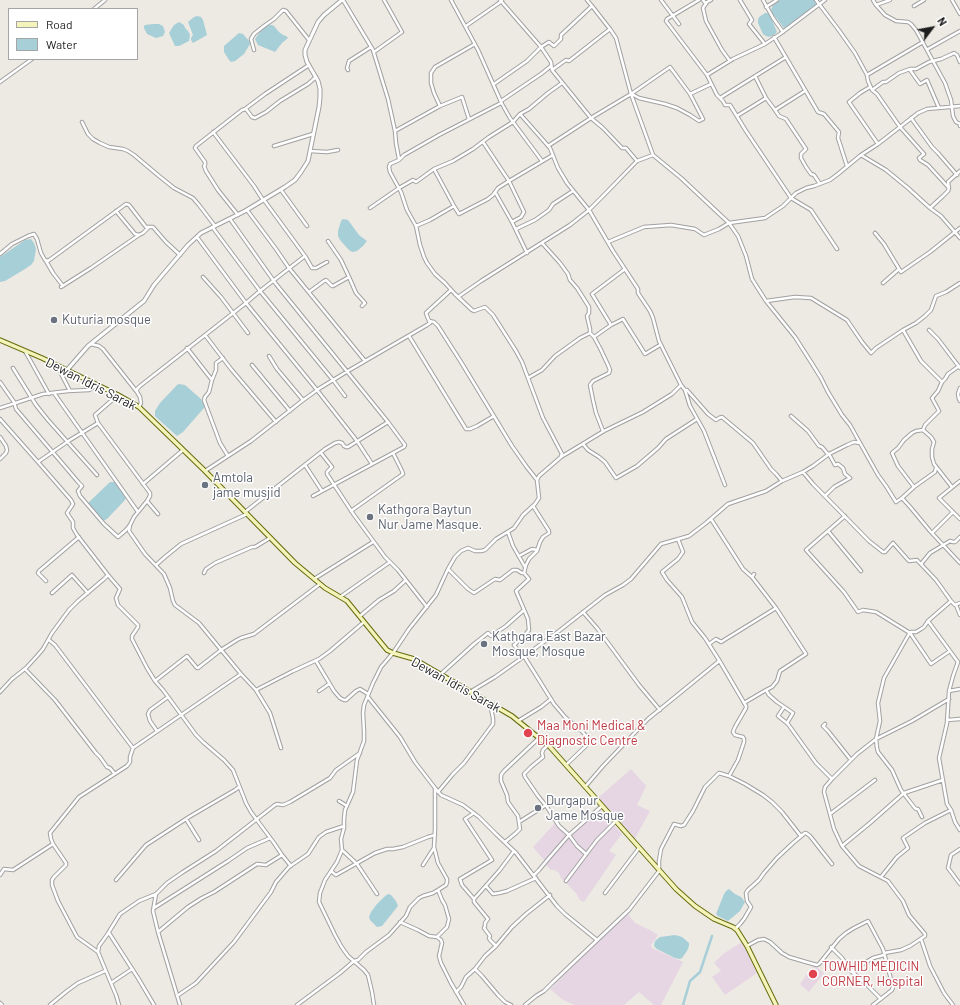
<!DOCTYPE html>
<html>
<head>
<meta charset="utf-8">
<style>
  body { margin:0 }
  #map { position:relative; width:960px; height:1005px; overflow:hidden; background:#ede9e3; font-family:Barlow,sans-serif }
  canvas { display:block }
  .legend { position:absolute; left:8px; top:8px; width:130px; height:52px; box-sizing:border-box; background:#fff; border:1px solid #a5a5a5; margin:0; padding:5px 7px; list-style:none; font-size:12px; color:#1d1d1d }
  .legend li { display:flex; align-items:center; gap:8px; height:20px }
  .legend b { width:20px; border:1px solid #a5a5a5 }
  .north { position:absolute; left:912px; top:8px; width:40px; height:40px; -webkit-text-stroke:3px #fff; paint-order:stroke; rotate:58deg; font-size:11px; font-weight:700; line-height:16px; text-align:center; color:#1d1d1d }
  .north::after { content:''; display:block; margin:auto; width:14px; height:18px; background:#1d1d1d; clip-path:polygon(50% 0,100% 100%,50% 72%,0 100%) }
</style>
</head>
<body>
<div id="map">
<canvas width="960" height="1005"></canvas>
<ul class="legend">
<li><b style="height:5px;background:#f4f4ba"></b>Road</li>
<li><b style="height:11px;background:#a7cfd8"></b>Water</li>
</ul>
<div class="north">N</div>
</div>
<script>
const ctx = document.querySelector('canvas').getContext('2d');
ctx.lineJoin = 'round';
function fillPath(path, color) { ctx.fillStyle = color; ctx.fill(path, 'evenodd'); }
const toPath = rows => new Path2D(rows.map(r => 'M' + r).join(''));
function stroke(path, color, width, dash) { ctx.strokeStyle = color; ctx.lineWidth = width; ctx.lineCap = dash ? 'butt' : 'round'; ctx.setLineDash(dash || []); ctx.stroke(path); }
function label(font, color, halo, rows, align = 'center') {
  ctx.font = font + ' Barlow,sans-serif'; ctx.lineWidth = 3; ctx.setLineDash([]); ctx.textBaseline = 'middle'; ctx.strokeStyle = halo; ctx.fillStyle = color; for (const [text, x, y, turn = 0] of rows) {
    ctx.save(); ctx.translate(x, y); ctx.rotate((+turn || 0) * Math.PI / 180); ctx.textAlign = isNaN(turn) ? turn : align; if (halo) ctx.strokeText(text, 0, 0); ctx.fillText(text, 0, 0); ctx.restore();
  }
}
fillPath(toPath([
  [631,769,646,786,637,805,650,811,633,842,597,799],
  [599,809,622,834,609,851,616,855,584,902,580,900,576,893,561,878,559,873,555,870,551,870,545,864,565,839],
  [556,822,567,835,545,861,533,847],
  [627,913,635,923,652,931,658,935,651,945,652,948,683,962,661,1005,654,1005,639,992,624,1005,575,1005,563,1000,550,989],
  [742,942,757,973,725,995,712,977,721,971,714,963,723,954],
  [814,965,824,973,809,992,800,984]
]), '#e6d6e4');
fillPath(toPath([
  [780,0,815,0,816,4,815,7,787,27,784,28,773,14,771,10,773,5],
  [765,13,768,13,772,20,777,32,775,34,769,37,766,36,763,34,758,23,758,20,759,17],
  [197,16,201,17,203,20,207,35,193,43,191,40,191,38,193,35,188,22,194,17],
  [179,22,184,25,185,28,188,31,190,35,189,41,179,46,175,46,169,33,174,25],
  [153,24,159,24,163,26,165,32,163,36,156,38,147,34,144,28,144,26,145,25],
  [268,25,272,25,274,26,279,32,283,35,286,36,288,38,282,43,275,52,258,45,255,39,260,32],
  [239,33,243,34,250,42,250,44,244,54,235,61,231,62,229,60,224,52,224,46],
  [343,219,348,220,359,235,367,241,363,246,357,251,352,252,349,250,340,240,338,236,338,231,341,221],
  [31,239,34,243,36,249,34,261,31,265,25,269,5,281,0,282,0,257,25,240],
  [179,384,185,385,201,399,204,405,204,408,183,432,177,436,157,418,155,416,155,411,160,403,177,385],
  [110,482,115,482,122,491,126,497,125,500,107,519,103,521,102,520,88,503],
  [729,889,735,894,741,897,745,902,740,911,728,921,718,916,716,914,724,894,726,891],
  [388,894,391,895,396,901,398,906,382,926,377,927,370,920,369,917,371,912,377,904,384,897],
  [675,935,682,937,689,943,689,946,687,951,682,958,680,959,675,958,657,949,654,946,655,941,660,937]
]), '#a7cfd8');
stroke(toPath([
  [683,1005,690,981,700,972,712,936]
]), '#a7cfd8', 2.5);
const minor = toPath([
  [343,0,373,50,388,99,395,131],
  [451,0,478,50,502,104,510,118,513,122,542,161],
  [500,0,541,47,551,62,552,70,591,118,603,128,622,148,626,148,637,161,653,155,681,178,729,223,738,236,746,256,752,279,766,301,795,337,811,362,821,378,828,392,842,415,850,425,860,443],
  [661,0,679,24],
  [699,0,667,19,666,21,707,75,717,95,723,101,725,105,730,105,746,131,791,198,811,210,837,249],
  [703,0,706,4],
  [711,0,707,2,703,8,706,21,722,50,730,61],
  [740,0,752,20,749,24,765,44],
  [763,0,773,18,783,32],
  [816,0,838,29,855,53,867,75,868,81,872,90,877,94,900,127,924,154,919,158,920,160,928,165,949,188],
  [873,0,876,5,885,15,896,21,908,22,911,24,916,30,945,83,951,100,953,116,956,122,960,124,960,126],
  [952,0,960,14],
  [876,5,890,0],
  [592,6,610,29],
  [914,6,924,0],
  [766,7,777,0],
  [94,9,105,0],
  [466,26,502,1],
  [774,37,818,112,824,114,839,132,838,138,847,166],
  [928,49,960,31],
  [254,50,251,39,254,34,264,26,274,19,283,10,286,11,309,40],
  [374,52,402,32,384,0],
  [348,70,347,68,349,61,371,47],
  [552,70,566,60,569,61,610,29,616,38,631,94,653,155],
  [910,70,920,84,927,80,939,108],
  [707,75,733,59,765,44,780,34,825,0],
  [867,75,923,42],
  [755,76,766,98],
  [0,82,32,59],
  [494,84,527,61,541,47,549,42,554,46,561,39,561,35,592,6,587,0],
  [870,87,860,93,849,102,878,144],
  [872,90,883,82,886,82,899,73,910,69,916,69,929,62,941,59,952,54,954,53,957,55,960,62],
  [632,94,639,98,665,104,677,108,690,115,699,121,703,119,690,94,711,84],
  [720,98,786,57],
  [501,101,541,74,551,66],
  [501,103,439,135,404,155,399,160,390,164,389,167,390,172,401,192,407,210,416,226,420,245,424,257,427,263,435,274,445,283,455,294,472,310,474,311,485,307,493,315,516,351,522,362,543,418,562,454,561,456],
  [440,106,434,93,431,83,431,73,435,67,475,44],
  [245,109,265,94,309,65],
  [775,110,779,116,786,119,806,149,801,154,801,158,806,167,811,174,814,175,820,184],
  [520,114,550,148,558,168,567,183,589,210,613,251,638,289,638,293,650,311,653,318,659,341,681,385,685,390,687,390,708,414,716,420,719,418,722,417,753,443,771,469,776,474,782,481],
  [737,116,766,98,775,110,805,91],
  [911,118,932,147,938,153,957,175],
  [82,122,88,134,93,139,100,143,109,147,123,149,128,151,134,155,159,176,174,188,193,198,199,205,215,226],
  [213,132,254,186,263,200],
  [483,142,509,181,524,212,521,217,512,222],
  [274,146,313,134],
  [548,146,591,118,631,94,670,67,690,94],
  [310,151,327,152,338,150],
  [861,155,886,170,908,188,930,208,941,216,960,238],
  [399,159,396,143,395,131,440,106,462,97,469,119],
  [281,190,307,226],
  [495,192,512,222,527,253],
  [454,206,459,214,488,199,493,195,498,188,509,181,553,155],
  [370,208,399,188,413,180,416,182,434,169,453,161,473,149,489,137,513,122,520,114,529,109,548,93,562,83],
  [930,208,943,196,948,191,949,188,948,182,960,171],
  [247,210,276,249,289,268,365,361],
  [116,211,135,234,139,235,143,233,148,228],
  [238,215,218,190,206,171,204,166,205,165,205,162,195,148,196,146,242,110,246,109,252,117,255,118,266,112,280,101,308,84,316,77],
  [230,219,276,284,328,348,388,422,405,445,404,447,313,496],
  [729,223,765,218,783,206,796,193,806,188,814,186,830,180,838,174,861,155,878,144,918,113,927,109,960,106],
  [416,226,430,220,454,206,434,169],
  [213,228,260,291,333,380,345,396],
  [516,229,535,220,549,210,553,204,573,191],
  [875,233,884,244,901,272,930,252,960,228],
  [197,237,246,303,317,390,357,441,372,464],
  [328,241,341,260,349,277],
  [608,242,644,227,671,225,695,229,704,235,719,229,729,223],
  [0,254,12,244,28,236,34,234,37,239,41,253,45,260,48,261,126,204,129,205,146,227,153,227,166,242,180,255],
  [305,256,312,268,316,268,327,262],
  [46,261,53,273,63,286],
  [203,277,221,297,248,333],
  [883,283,899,269],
  [61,287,91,268,139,235],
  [309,292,324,281,326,280,332,286,333,286,349,277,356,293,365,303,362,306],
  [458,297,481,281,570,225,589,210,603,196,637,161],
  [766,301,795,297,811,298,847,320,862,342,871,353,876,348,903,330,916,323,925,316,931,310,936,296,946,292,960,283],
  [429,321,434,322,438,326,461,362,512,446,526,466,537,480],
  [611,325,623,319,645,354,660,345],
  [903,330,921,361,942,382],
  [929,330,938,339,960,368],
  [590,333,594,337,600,348,608,365,610,370,609,373,593,381,590,385,593,400,596,413,603,431],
  [205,335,231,369,276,422],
  [409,336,466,429,470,429,477,426,494,416],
  [594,337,611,325,592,294,625,269],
  [91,344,99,346,103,349,137,392,140,397,141,403,139,407],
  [187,348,212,380],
  [25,351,49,394],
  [269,356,277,369,303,400],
  [223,358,216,363,216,370,212,380,209,392,205,397,204,400,220,443,228,456],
  [252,365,290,411],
  [57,366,70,391],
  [13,368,36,405,48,420,97,475],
  [528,378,542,370,555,356,580,338,590,333,590,329,587,316,589,313,589,307,577,288,570,280,568,274,560,263,542,243],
  [0,382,14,402,16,409,79,483,82,486,78,491,80,496,104,524,118,537,126,530,130,525],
  [960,388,958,394,959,399,960,401],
  [685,390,690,406,704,431,725,485],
  [137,392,137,389,140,386,246,303,260,291,305,256,264,200],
  [54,393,138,512],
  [118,395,95,415,98,423,150,493,150,496,147,501,134,517,130,525,129,531,145,554,164,574,170,588,173,601,175,605,199,623,241,674],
  [0,408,43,394,68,391,89,390,97,385],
  [791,416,808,431,819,446,822,447,827,453,829,454,835,465,838,464,843,468,845,474,850,478,834,487,825,496],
  [0,419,38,462],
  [0,437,6,446,7,450,6,453,0,459],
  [583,444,588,450,599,457,605,462,616,478,637,466,658,448,666,439,697,419],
  [321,453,332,467,327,472,327,474,354,515,385,557,398,570,427,607],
  [305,465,322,491],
  [205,471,251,441,302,401,320,388,348,371,427,325,430,323,429,321,426,313,451,290],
  [803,472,813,466,829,454,847,445,854,442,860,443,878,475,886,486,896,502,902,498,911,508,930,531,960,563],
  [960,481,939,498,960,519],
  [143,484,183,450],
  [914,487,898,466,892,453,898,448,904,440,912,433,916,431,923,430],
  [952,487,934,464,932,457,932,449,934,442,931,437,923,430,925,425,939,411,932,398,938,391,942,382,945,379,948,374,959,366],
  [902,498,914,487,935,472,936,468],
  [147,501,158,514],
  [351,511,403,474,402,471,393,453],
  [245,512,325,449,335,443,339,442,342,443,344,446,346,447,348,447,388,422],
  [845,516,806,550,844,592,858,612,863,610,876,612,910,633,931,664,950,651],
  [711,519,743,569,752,577],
  [828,531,861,571],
  [508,532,513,546,525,567],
  [932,533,953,512],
  [519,556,532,549,537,550],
  [921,564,930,553,950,541,953,542,955,542,960,537],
  [156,565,165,557,181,544,247,514],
  [448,569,468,589,474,593,495,579,500,580,513,570,517,570,522,573,524,573],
  [204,573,206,569,215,563,252,547,255,547,270,538],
  [754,574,752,577,776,608,806,654,780,671,777,681,772,687,766,690],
  [108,575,120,589,116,598,118,605,138,625,138,627,132,636,132,639,147,668,155,681,163,690,196,735,203,742,224,760,233,770,246,803,251,812,274,843,282,855,291,866],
  [314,579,373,542],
  [46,581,38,573,39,571,79,537],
  [52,593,72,575,88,593],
  [340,597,390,562],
  [951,601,955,605,960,603],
  [956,605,960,615],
  [583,612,597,628,639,685,660,710],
  [360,616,379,600,394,591,406,580],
  [49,640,55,645,133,748],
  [709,644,716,639,721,642,776,608],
  [524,656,554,704,565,717,573,724,575,724,591,741,566,765],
  [523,657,514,645,525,635,529,630,528,619,516,591,529,579,524,573,526,565,529,559,537,551,540,542,543,537,549,533,549,531,533,506],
  [316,661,334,691,340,698,344,700,346,700,356,691,360,689,368,694],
  [25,669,55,700,96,753,100,757,107,767,110,768,114,773],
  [441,674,474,644,488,633,491,636,506,626,524,610],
  [155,681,187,656,197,668,198,668,221,650,237,640,241,638,254,634,320,584],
  [256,690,270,713,281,748],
  [319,691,329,684],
  [949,691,960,689],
  [0,692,12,679,26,668,37,656,43,649,52,633,69,610,78,601,104,579,108,575,77,535,73,528,73,522,67,513,73,504,71,500,38,462,70,440,98,423],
  [470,692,495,677,519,660,559,631,605,595,623,585,631,579,661,544,689,536,706,523,728,504,766,491,782,481,803,472,813,484,869,541,883,552,885,552,893,543,909,561,917,560,936,580,951,601,928,621,958,662,953,676,949,691,947,723,939,758,947,804,951,810,955,822,960,830],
  [368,697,400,737,415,762,435,788,441,795,463,805,479,817,496,834,516,853,557,906,565,914,597,940],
  [744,703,766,690,769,695,777,702,793,713,787,723],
  [784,707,778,716,788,724,816,763,832,779],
  [947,720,960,719],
  [518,721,541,707,551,699],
  [825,724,823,726,828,731,851,760],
  [157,731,150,721,148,714,150,710,168,697],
  [548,745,543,750,542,753,543,757,531,767,524,774,525,777,538,796,547,807,559,826,569,835,577,846,586,854],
  [729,776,745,784,763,795,772,802,782,812,800,835,802,835],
  [585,787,603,766,648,719,718,662,719,660],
  [435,789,435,829,434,847,438,863,447,879,447,882,446,885,438,890,442,900,445,905,449,919,447,927,437,937],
  [438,792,453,774,464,763,493,724,493,718,490,704],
  [339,801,347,806],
  [474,813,465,819,492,860,460,879,462,885,474,899],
  [830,814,875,780],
  [922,817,918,809,916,809,914,807,901,790,892,770,878,752,877,748,876,739,912,721,949,699],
  [186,819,199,840],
  [519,822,546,805],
  [505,842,516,833,520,829,518,816,508,802,507,795,501,781,501,775,504,771,539,738],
  [842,846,870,823,904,793,943,780],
  [960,849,951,855,948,868,960,884],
  [342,850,357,864,377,894],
  [423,865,434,848],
  [331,871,336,875,375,853,387,849,393,849,403,847,428,837,435,835],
  [0,875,4,869,13,870,53,844],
  [534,875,539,870,549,858,569,835,602,806],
  [881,877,897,857,908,848,903,838,925,823,951,810],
  [116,880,146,845,189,817,235,790,239,787],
  [566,881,597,840,616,821],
  [486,886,493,894,499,893,507,891,536,878],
  [605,893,639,848],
  [156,894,153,911,158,932,180,1005],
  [154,908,228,861,247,848,270,838],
  [400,922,418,930,429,936,437,937,441,940,442,943,439,956,441,963,451,983,464,1005],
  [736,928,740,924,744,919,751,907,747,901,746,893,748,890,759,880,764,873,777,858,793,843,805,833,806,833,810,836,832,864],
  [158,932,188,907,202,898,214,892,257,864,266,865,282,855],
  [109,933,138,978,154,1005],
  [921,939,930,966,944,993,953,1005],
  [496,946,490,940,489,938,490,936,484,928,485,926,485,923,488,919,474,902,474,899,499,871,514,851],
  [747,946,758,940,764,939,770,942,782,953,789,957,806,962,817,965,819,964,839,939,846,933,854,928,868,921,883,949,893,987,892,990,873,1005],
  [831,947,842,958,851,971,865,983,881,999],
  [98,952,99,946,107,935,120,914,139,901,156,894,167,883,183,872,216,851,275,805,277,804,283,805,290,802,330,778,336,770,360,753],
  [884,953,901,950,910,946,925,936,925,934,909,915,903,901,888,881,859,866,842,846,834,829,824,792,825,787,832,779,857,754,876,739,880,721,878,703,884,678,909,634,911,632,916,632,921,629,924,627,928,621],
  [475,969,482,976,498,995,505,1002,511,1005],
  [851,971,873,958,884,955],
  [111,983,132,969],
  [456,992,461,987,466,977,475,969,485,956,496,946,512,927,526,914,550,895],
  [177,996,196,983,234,942,271,892,276,882,289,867,308,854,319,837,326,832,344,826],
  [0,1003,2,1005],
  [50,1005,67,991,78,983,105,971],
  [119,1005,116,995,98,952,77,937,58,901,52,885,52,880,54,877,66,865,66,863,53,844,51,839,50,833,79,797,127,766,130,762,130,757,133,748,216,691,241,674,256,690,293,671,319,659,330,651,364,622],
  [297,1005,340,973,354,961,358,960,366,952,389,935,406,916,410,907,419,898,423,896,433,893,438,890],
  [374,1005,372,992,368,975,364,970,348,956,341,946,335,935,319,902,320,893,325,880,337,862,342,850,341,839,344,828,344,819,345,810,353,792,357,760,364,741,364,731,363,713,364,705,373,683,381,667,393,653,409,629,436,595,448,569,455,557,461,551,468,548,475,551,481,551,485,550,496,539,514,528,523,515,535,504,539,498,537,480,539,476,561,457,604,431,643,412,672,394,681,385],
  [525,1005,536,996,544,991,552,983,629,910,659,871,659,861,661,849,673,826,674,824,681,826,684,825,693,811,705,787,719,773,729,776,738,760,744,742,744,739,743,737,735,735,733,732,735,727,746,708,746,706,719,660,705,638,692,622,682,597,667,580,662,572,678,559,683,552,678,539]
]);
const tertiary = toPath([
  [67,370,88,346,144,301,154,285,188,245,201,233,245,211,285,187,295,180,301,172,308,161,319,107,320,97,320,89,318,81,307,62,305,55,305,50,318,22,324,15,342,0]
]);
const secondary = toPath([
  [0,340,42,358,118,395,139,407,205,471,295,563,325,588,347,601,387,650,393,653,414,659,512,716,550,747,676,889,695,906,714,919,733,927,737,930,747,946,776,1005]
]);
stroke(minor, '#a1a1a1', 4.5);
stroke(tertiary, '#a1a1a1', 5);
stroke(secondary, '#656b0d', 5.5);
stroke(minor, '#fff', 2.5);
stroke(tertiary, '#fff', 3);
stroke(secondary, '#f4f4ba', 3.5);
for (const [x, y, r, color] of [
  [54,320,4,"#6b7280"],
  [205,485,4,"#6b7280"],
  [370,517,4,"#6b7280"],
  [484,644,4,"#6b7280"],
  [528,733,5,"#e0444e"],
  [538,808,4,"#6b7280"],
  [813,974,5,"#e0444e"]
]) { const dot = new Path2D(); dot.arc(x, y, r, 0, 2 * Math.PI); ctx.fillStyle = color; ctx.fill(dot); stroke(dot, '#fff', 1.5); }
label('13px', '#5b616d', '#fff', [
  ["Kuturia mosque",62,320],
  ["Amtola",213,478],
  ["jame musjid",213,493],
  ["Kathgora Baytun",378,510],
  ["Nur Jame Masque.",378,525],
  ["Kathgara East Bazar",492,637],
  ["Mosque, Mosque",492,652],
  ["Durgapur",546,801],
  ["Jame Mosque",546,816]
], 'left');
label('13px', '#1d1d1d', '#fff', [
  ["Dewan Idris Sarak",91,384,27],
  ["Dewan Idris Sarak",456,685,29]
]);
label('13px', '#be3a42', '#fff', [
  ["Maa Moni Medical &",537,726],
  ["Diagnostic Centre",537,741],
  ["TOWHID MEDICIN",822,967],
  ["CORNER, Hospital",822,982]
], 'left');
</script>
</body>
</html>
